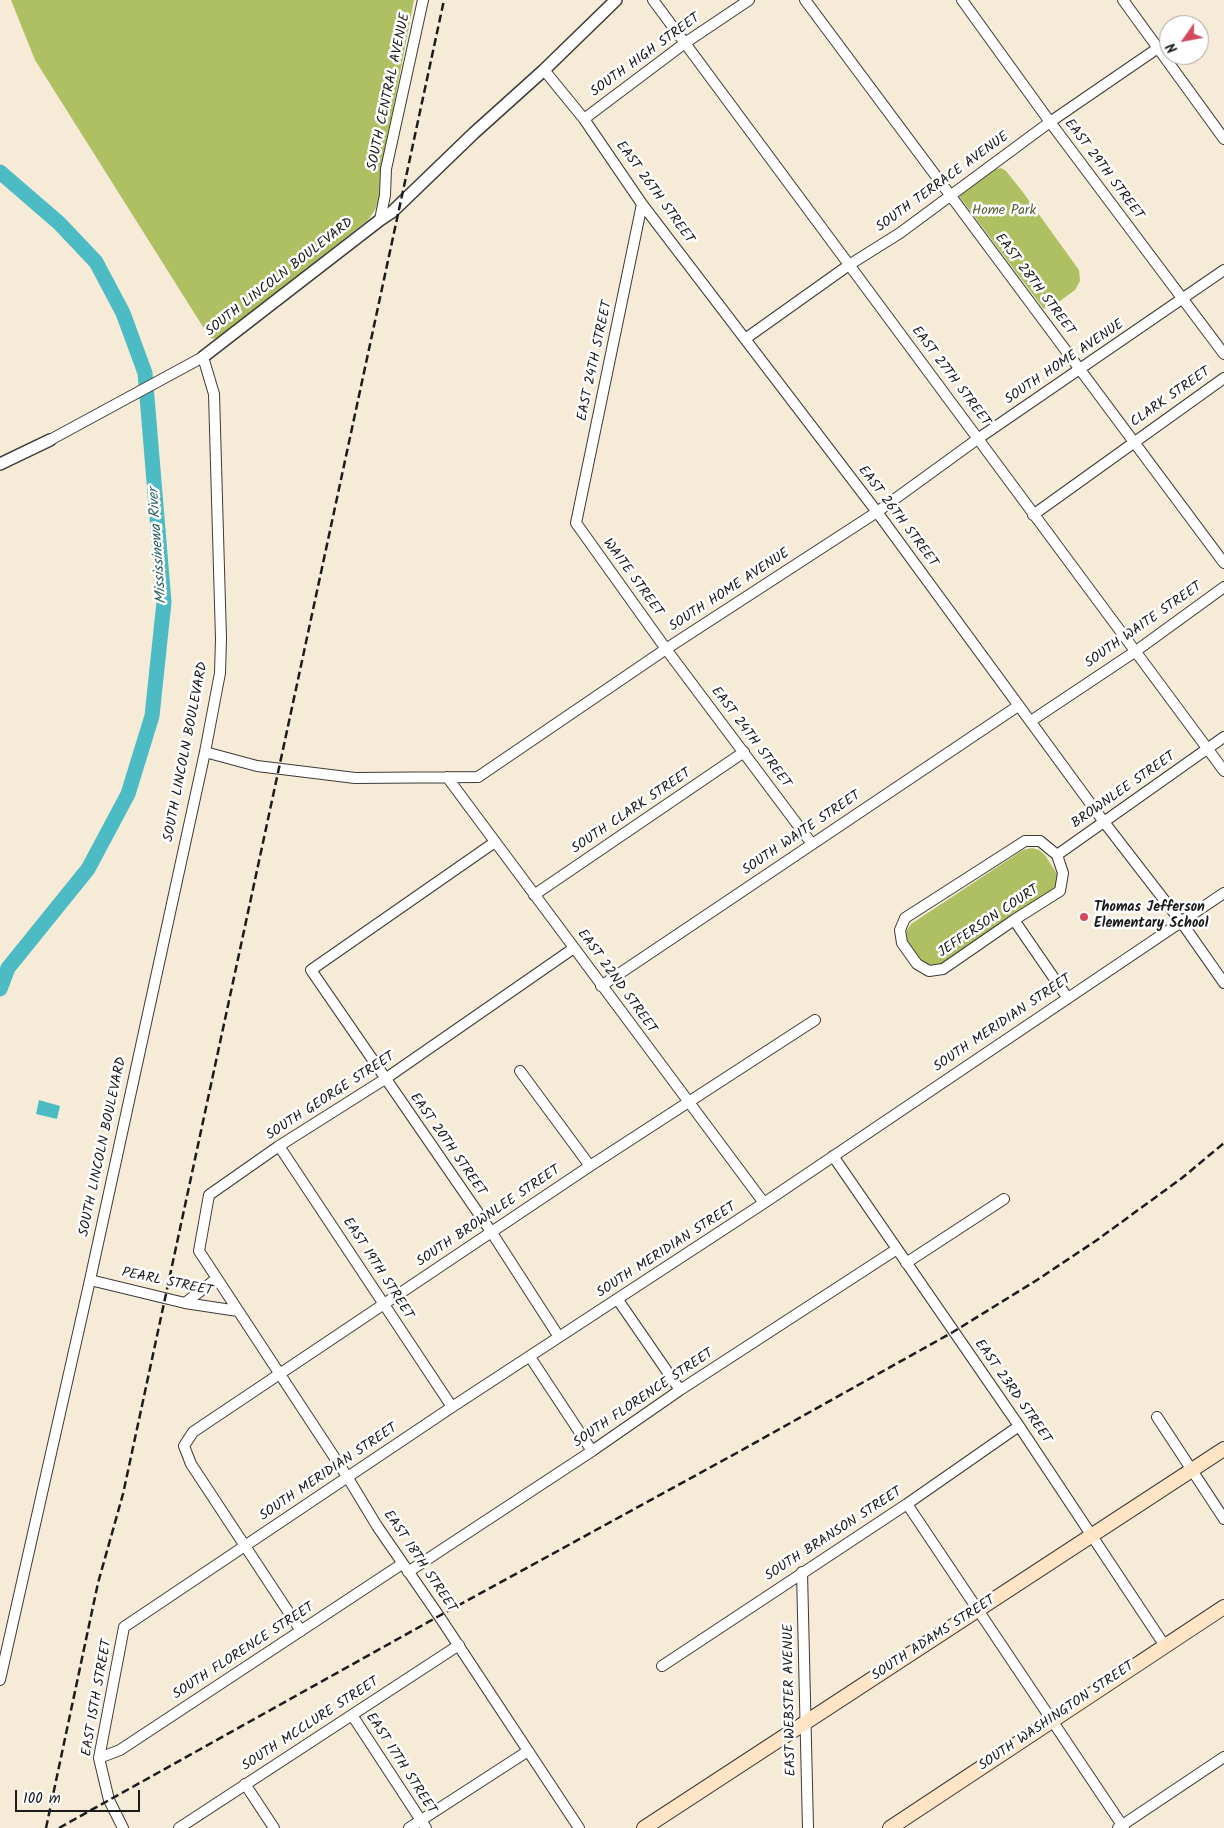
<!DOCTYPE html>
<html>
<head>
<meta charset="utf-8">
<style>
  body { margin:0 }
  #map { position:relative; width:1224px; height:1828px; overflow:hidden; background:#f6ebd7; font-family:Kalam,sans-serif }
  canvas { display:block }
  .north { position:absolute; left:1159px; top:15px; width:50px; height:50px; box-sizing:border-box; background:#fff; border:1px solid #a4a4a4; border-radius:50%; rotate:237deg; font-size:14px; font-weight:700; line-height:20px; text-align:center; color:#1c1c1c }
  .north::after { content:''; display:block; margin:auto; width:18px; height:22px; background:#d1495b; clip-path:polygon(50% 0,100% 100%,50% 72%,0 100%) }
  .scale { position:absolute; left:15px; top:1790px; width:125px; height:22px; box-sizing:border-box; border:2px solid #1c1c1c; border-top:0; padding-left:6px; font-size:15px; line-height:18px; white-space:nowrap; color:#1c1c1c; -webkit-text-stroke:4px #fff; paint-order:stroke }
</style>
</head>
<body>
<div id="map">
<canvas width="1224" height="1828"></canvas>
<div class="north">N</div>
<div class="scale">100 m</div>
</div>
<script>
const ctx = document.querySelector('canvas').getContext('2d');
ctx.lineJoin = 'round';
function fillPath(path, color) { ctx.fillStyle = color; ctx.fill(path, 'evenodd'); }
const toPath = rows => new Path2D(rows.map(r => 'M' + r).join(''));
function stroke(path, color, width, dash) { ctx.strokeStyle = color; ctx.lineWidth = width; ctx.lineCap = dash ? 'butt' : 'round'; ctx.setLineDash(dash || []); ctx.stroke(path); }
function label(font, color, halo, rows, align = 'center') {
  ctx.font = font + ' Kalam,sans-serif'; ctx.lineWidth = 5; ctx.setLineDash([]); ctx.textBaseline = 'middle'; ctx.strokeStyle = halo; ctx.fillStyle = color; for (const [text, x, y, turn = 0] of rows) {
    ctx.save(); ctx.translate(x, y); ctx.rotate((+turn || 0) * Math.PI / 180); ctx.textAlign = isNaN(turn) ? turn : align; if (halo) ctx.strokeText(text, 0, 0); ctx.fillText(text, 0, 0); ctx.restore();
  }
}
fillPath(toPath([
  [11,0,414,0,380,177,379,199,375,210,368,220,217,339,210,338,35,60],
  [1001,168,1006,171,1022,191,1079,270,1080,281,1075,290,1049,309,1043,308,959,196,996,169],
  [1032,848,1039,850,1045,855,1057,874,1057,880,1055,888,940,965,935,968,921,965,905,942,907,930,911,924,1023,850]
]), '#afc063');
fillPath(toPath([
  [39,1100,60,1106,57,1119,36,1114]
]), '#4cbbc3');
stroke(toPath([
  [0,172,59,223,96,262,123,313,145,373,164,602,152,716,128,794,88,869,8,968,0,989]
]), '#4cbbc3', 15);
const minor = toPath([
  [653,0,1224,771],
  [805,0,1224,563],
  [962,0,1050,122,1224,354],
  [1123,0,1224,139],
  [544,70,584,119,642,204,877,512,1104,822,1182,923,1224,983],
  [584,119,685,43,749,0],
  [642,204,576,523,666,649,812,844],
  [380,220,385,195,386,169,423,0],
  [745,339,849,265,900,233,1050,122,1158,48],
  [1033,515,1224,378],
  [1031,721,1136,651,1224,587],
  [205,752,257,766,355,778,478,777,666,649,877,512,979,438,1224,270],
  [447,777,764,1203],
  [1025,841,1040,841,1057,855,1063,873,1060,891,1014,920,943,969,929,971,917,964,902,943,900,930,905,918,1025,841],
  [495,842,311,970,492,1233,559,1337],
  [1057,855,1224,737],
  [534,895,744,752],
  [1014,920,1067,997],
  [574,948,385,1079,279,1146,209,1195,199,1251,348,1478,377,1526,439,1616,579,1828],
  [601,986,1018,706],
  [520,1071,590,1166],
  [279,1146,452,1407],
  [833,1156,1019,1426,1165,1646],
  [906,1263,1004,1199],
  [90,1280,185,1303,238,1311],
  [618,1300,680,1390],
  [185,1303,216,1279],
  [530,1357,592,1451],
  [1157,1417,1224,1519],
  [907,1504,1124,1828],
  [408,1572,592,1451,680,1390,897,1249],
  [802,1572,808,1828],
  [301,1631,191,1464,184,1446,193,1432,590,1166,815,1020],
  [662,1666,907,1504,1019,1426],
  [0,1680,90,1280,205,752,220,673,221,639,214,394,203,357,50,440],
  [352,1715,426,1828],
  [99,1758,120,1750,402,1564],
  [245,1784,274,1828],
  [123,1828,109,1800,99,1758,124,1627,452,1407,764,1203,1224,893],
  [179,1828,459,1645],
  [409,1828,528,1751],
  [1118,1828,1224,1757]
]);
const tertiary = toPath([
  [203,357,380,220,392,212,474,133,544,70,616,0],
  [0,464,50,440]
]);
const secondary = toPath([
  [644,1828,1224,1449],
  [890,1828,1224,1607]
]);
stroke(minor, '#3d3b38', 12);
stroke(tertiary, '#3d3b38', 14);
stroke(secondary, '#3d3b38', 16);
stroke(minor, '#fff', 10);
stroke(tertiary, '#fff', 11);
stroke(secondary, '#ffe4c6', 14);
stroke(toPath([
  [46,1828,98,1583,123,1494,444,0],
  [59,1828,439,1616,742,1450,953,1332,1037,1280,1097,1240,1182,1178,1224,1143]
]), '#1c1c1c', 2.5, [8, 4]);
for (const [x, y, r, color] of [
  [1084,917,5,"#d1495b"]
]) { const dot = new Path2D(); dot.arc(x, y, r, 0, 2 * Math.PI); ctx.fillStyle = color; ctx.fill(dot); stroke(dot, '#fff', 2); }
label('14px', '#1c1c1c', '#fff', [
  ["SOUTH HIGH STREET",646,56,-36],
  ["SOUTH CENTRAL AVENUE",390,92,-78],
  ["EAST 29TH STREET",1103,170,53],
  ["SOUTH TERRACE AVENUE",943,183,-36],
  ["EAST 26TH STREET",654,193,54],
  ["SOUTH LINCOLN BOULEVARD",280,278,-38],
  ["EAST 28TH STREET",1034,285,53],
  ["EAST 24TH STREET",596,361,-78],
  ["SOUTH HOME AVENUE",1065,363,-34],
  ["EAST 27TH STREET",950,377,53],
  ["CLARK STREET",1171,398,-35],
  ["EAST 26TH STREET",897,517,53],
  ["WAITE STREET",632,578,54],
  ["SOUTH HOME AVENUE",730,591,-33],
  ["SOUTH WAITE STREET",1144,626,-35],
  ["EAST 24TH STREET",750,738,53],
  ["SOUTH LINCOLN BOULEVARD",187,752,-79],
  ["BROWNLEE STREET",1124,791,-35],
  ["SOUTH CLARK STREET",632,812,-34],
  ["SOUTH WAITE STREET",802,834,-34],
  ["JEFFERSON COURT",989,922,-34],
  ["EAST 22ND STREET",616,982,54],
  ["SOUTH MERIDIAN STREET",1003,1024,-34],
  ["SOUTH GEORGE STREET",331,1097,-33],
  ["EAST 20TH STREET",447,1145,55],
  ["SOUTH LINCOLN BOULEVARD",104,1147,-78],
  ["SOUTH BROWNLEE STREET",489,1217,-34],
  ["SOUTH MERIDIAN STREET",667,1251,-33],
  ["EAST 19TH STREET",377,1269,57],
  ["PEARL STREET",167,1283,12],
  ["EAST 23RD STREET",1012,1392,55],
  ["SOUTH FLORENCE STREET",644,1399,-34],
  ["SOUTH MERIDIAN STREET",329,1473,-34],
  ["SOUTH BRANSON STREET",834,1535,-33],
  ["EAST 18TH STREET",419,1562,56],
  ["SOUTH ADAMS STREET",934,1639,-33],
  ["SOUTH FLORENCE STREET",244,1652,-33],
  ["EAST 15TH STREET",98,1698,-80],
  ["EAST WEBSTER AVENUE",791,1700,-91],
  ["SOUTH WASHINGTON STREET",1057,1717,-34],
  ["SOUTH MCCLURE STREET",311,1725,-33],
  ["EAST 17TH STREET",400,1764,57]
]);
label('14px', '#575e38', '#fff', [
  ["Home Park",1004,212]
]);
label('bold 14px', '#1c1c1c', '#fff', [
  ["Thomas Jefferson",1094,909],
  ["Elementary School",1094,925]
], 'left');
label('italic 15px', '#326467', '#fff', [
  ["Mississinewa River",159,546,-94]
]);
</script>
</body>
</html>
